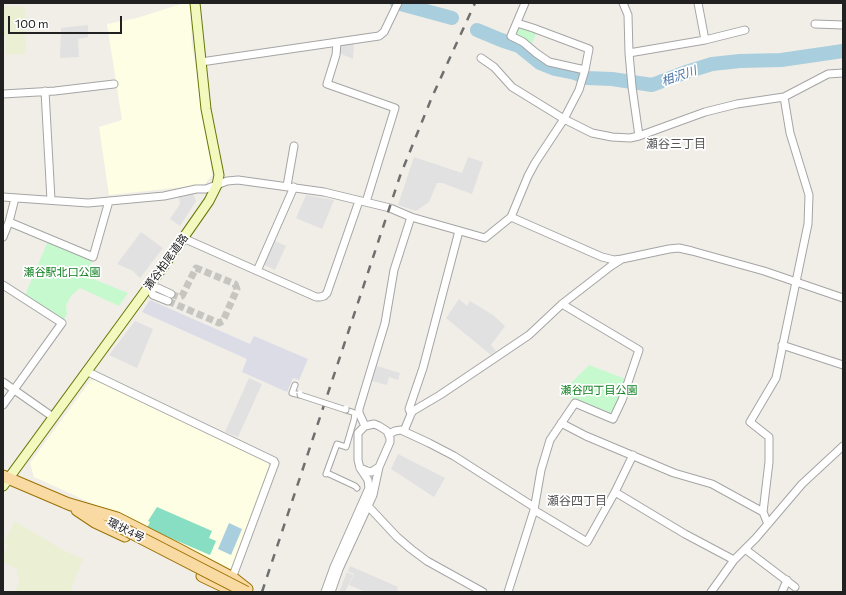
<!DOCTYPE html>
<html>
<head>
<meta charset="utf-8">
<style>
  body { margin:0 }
  #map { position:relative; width:846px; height:595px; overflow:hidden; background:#f1eee8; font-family:Commissioner,sans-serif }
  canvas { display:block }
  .frame { position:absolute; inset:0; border:4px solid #212121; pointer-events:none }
  .scale { position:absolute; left:8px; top:16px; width:114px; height:18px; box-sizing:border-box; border:2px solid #212121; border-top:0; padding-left:5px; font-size:12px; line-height:14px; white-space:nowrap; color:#212121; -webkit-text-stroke:3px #fff; paint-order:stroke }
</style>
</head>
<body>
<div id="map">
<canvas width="846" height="595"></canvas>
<div class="frame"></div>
<div class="scale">100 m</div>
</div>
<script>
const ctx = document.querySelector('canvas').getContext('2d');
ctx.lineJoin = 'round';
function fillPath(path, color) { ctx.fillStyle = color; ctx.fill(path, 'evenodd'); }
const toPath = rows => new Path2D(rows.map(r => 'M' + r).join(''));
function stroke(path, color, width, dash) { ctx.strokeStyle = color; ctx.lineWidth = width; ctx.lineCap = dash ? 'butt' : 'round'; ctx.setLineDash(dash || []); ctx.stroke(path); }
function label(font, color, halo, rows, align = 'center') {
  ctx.font = font + ' Commissioner,"Noto Sans JP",sans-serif'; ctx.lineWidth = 3.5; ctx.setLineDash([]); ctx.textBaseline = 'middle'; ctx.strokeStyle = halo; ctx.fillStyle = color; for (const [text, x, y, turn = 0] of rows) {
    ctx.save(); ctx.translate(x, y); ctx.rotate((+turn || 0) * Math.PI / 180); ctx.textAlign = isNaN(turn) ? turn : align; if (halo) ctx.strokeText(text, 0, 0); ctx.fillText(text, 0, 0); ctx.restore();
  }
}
fillPath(toPath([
  [184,3,190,4,192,45,206,125,212,175,205,184,193,186,109,195,99,127,122,120,107,24,137,18],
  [95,380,267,461,269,466,233,568,228,569,135,523,34,477,30,463,90,381]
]), '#fdfee3');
fillPath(toPath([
  [3,6,25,7,26,54,6,54,6,35,3,35],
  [15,521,61,549,83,559,70,592,15,592,19,580,17,569,3,562,3,556,8,546,4,542]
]), '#ebefd4');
fillPath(toPath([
  [517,25,537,31,531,46,513,35],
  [48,241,93,259,86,276,128,293,119,306,80,288,71,296,66,305,67,313,63,322,25,295],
  [589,365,626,379,621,396,612,417,574,400,563,391]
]), '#c7f9ce');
fillPath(toPath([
  [157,507,212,531,209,538,216,541,210,555,147,528,150,522,148,521]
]), '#88dec2');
fillPath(toPath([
  [88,25,88,37,78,39,79,57,60,58,61,28],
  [354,43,353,59,339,53,339,45],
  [414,157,462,173,468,157,483,162,472,194,442,183,437,183,429,202,416,211,398,205],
  [193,193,196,201,180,226,170,219,180,204,179,197],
  [306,195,334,200,322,229,296,218],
  [141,232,163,248,140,278,133,271,117,264],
  [275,241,286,246,275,270,264,265],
  [459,299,467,306,470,301,493,315,505,326,491,345,496,351,491,355,446,318],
  [135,321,153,329,137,368,109,355],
  [377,366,400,373,398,380,389,377,387,385,372,381],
  [249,378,262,384,238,437,225,432],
  [398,454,445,478,434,497,391,469],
  [350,566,398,587,397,592,366,592,349,585,354,574,348,571],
  [347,572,353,575,345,592,339,592]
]), '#e1e1e1');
fillPath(toPath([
  [150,300,250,344,254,336,308,359,299,380,293,378,287,392,242,372,247,359,142,312]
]), '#dcdce7');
fillPath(toPath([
  [229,523,242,529,231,555,218,549]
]), '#a9cedd');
stroke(toPath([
  [397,3,452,18],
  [477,30,501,40,519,46,540,63,555,69,575,73,587,78,612,79,652,85,686,72,712,64,740,61,781,60,843,51]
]), '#a9cedd', 14);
stroke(toPath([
  [168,301,219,323,223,321,237,289,235,284,196,268,182,296,179,297,171,294]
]), '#c7c5c0', 7, [7, 3.5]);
const pedestrian = toPath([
  [295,385,292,393,300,395],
  [327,473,355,486,357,488],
  [326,474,337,444,346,447,354,420,355,413,346,410]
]);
const minor = toPath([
  [525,3,511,36,523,42,536,53,549,62,585,70],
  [623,3,628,15,629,53,632,87,639,136],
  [698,3,705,40],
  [815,24,843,25],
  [337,43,336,55,327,84,395,108,366,202],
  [629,53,705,40,745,30],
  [481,58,494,67,512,87,564,119,592,133,612,137,630,138,639,136,705,112,737,104,784,97,828,74,843,73],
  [201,62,379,36,384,32,398,3],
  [45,91,51,200],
  [3,94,55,91,114,84],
  [287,186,294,146],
  [3,197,88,203,164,196,196,189,206,189,227,181,238,180,324,192,390,208,411,217,394,270,385,323,359,409,359,413,365,426],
  [411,217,485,238,511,217,602,257,614,260,622,259],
  [511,217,528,176,535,163,564,119,579,90,585,70,589,49,533,28,517,23],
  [9,222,93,257,109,201],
  [3,237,9,222,15,198],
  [183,238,316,297,320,297,324,296,327,293,359,201],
  [257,271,294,187],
  [3,285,62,323,3,405],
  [148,287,153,295,168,301],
  [148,287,158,288,171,294],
  [782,345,843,365],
  [86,371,274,461,275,463,231,581],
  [3,382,53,417],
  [411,414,409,409,423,368,459,231],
  [561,423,586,436,674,473,712,484,763,512],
  [404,431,411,414,413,411,440,395,529,335,562,304,611,266,622,259,669,249,679,248,692,251,764,271,843,298],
  [389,434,395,431,401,430,429,443,454,456,534,507],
  [360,468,367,471,371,472,379,467],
  [615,492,685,534,734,560],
  [368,506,397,537,411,549,427,561,483,592],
  [534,510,587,542,615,492,633,455],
  [768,524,763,512,769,462,769,437,750,422,776,378,808,224,809,195,790,133,784,97],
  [745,549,795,587],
  [325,592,334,567,369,488,368,480,360,468,358,460,358,433,365,426,374,424,379,426,387,431,390,438,390,442,379,467,373,495,339,569,331,592],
  [508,592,534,510,541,470,550,440,575,403,613,419,622,400,639,350,562,304],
  [711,592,734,560,756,538,802,484,843,446],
  [782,592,787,580]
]);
const secondary = toPath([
  [3,486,163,267,209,201,217,185,219,175,206,109,195,3]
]);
const primary = toPath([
  [3,476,71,505],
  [66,503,117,518,176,548,233,578,247,589],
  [77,510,95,522,125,536],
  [202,576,227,588,240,592]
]);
stroke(pedestrian, '#a5a5a5', 7);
stroke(minor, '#a5a5a5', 9);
stroke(secondary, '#657807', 11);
stroke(primary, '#9a7203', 13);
stroke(pedestrian, '#fff', 5);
stroke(minor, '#fff', 7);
stroke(secondary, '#f2f8be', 9);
stroke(primary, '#fadaa3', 11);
stroke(toPath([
  [262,592,400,176,432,97,475,3]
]), '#6f6f6f', 2.5, [8, 8]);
const pedestrianBridge = toPath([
  [300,393,300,395,346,410,346,408]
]);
const primaryBridge = toPath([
  [114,524,246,592]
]);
stroke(pedestrianBridge, '#a5a5a5', 7, []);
stroke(primaryBridge, '#9a7203', 13, []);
stroke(pedestrianBridge, '#fff', 5);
stroke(primaryBridge, '#fadaa3', 11);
label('11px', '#212121', '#fff', [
  ["瀬谷柏尾道路",166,262,-54],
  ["環状4号",126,530,26]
]);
label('11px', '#0e7f1f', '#fff', [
  ["瀬谷駅北口公園",62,272],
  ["瀬谷四丁目公園",599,390]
]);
label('italic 12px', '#4b74a7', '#fff', [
  ["相沢川",679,76,-19]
]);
label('12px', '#545454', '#fff', [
  ["瀬谷三丁目",676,144],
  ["瀬谷四丁目",577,501]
]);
</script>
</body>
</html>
